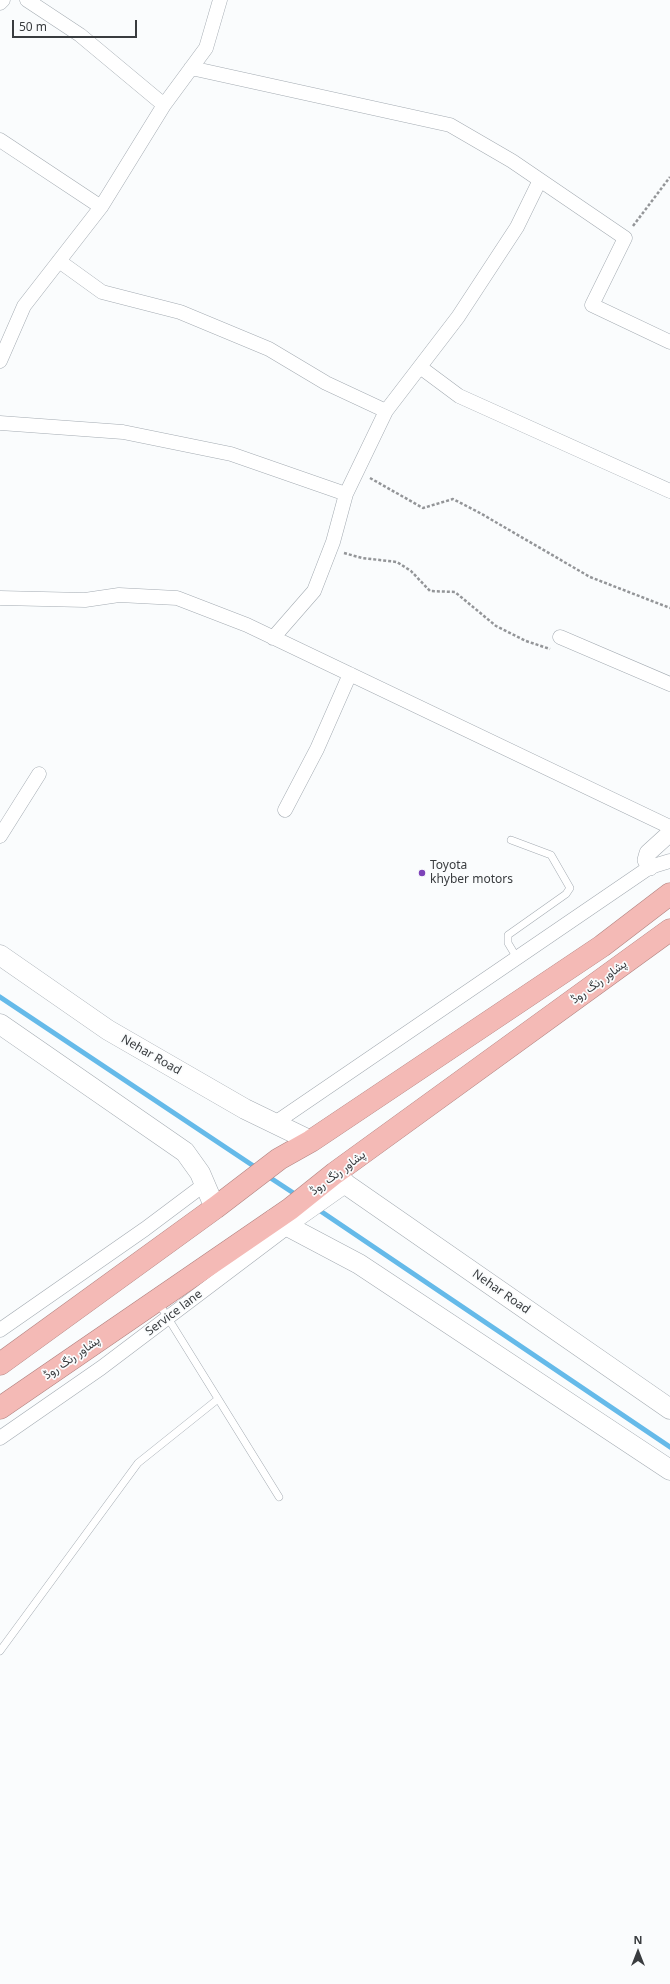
<!DOCTYPE html>
<html>
<head>
<meta charset="utf-8">
<style>
  body { margin:0 }
  #map { position:relative; width:670px; height:1984px; overflow:hidden; background:#fafcfd; font-family:"Noto Sans",sans-serif }
  canvas { display:block }
  .north { position:absolute; left:618px; top:1932px; width:40px; height:40px; -webkit-text-stroke:3px #fafcfd; paint-order:stroke; rotate:0deg; font-size:11px; font-weight:700; line-height:16px; text-align:center; color:#393c3f }
  .north::after { content:''; display:block; margin:auto; width:14px; height:18px; background:#393c3f; clip-path:polygon(50% 0,100% 100%,50% 72%,0 100%) }
  .scale { position:absolute; left:12px; top:20px; width:125px; height:18px; box-sizing:border-box; border:2px solid #393c3f; border-top:0; padding-left:5px; font-size:12px; line-height:14px; white-space:nowrap; color:#393c3f; -webkit-text-stroke:3px #fafcfd; paint-order:stroke }
</style>
</head>
<body>
<div id="map">
<canvas width="670" height="1984"></canvas>
<div class="north">N</div>
<div class="scale">50 m</div>
</div>
<script>
const ctx = document.querySelector('canvas').getContext('2d');
ctx.lineJoin = 'round';
const toPath = rows => new Path2D(rows.map(r => 'M' + r).join(''));
function stroke(path, color, width, dash) { ctx.strokeStyle = color; ctx.lineWidth = width; ctx.lineCap = dash ? 'butt' : 'round'; ctx.setLineDash(dash || []); ctx.stroke(path); }
function label(font, color, halo, rows, align = 'center') {
  ctx.font = font + ' "Noto Sans",Vazirmatn,sans-serif'; ctx.lineWidth = 3.5; ctx.setLineDash([]); ctx.textBaseline = 'middle'; ctx.strokeStyle = halo; ctx.fillStyle = color; for (const [text, x, y, turn = 0] of rows) {
    ctx.save(); ctx.translate(x, y); ctx.rotate((+turn || 0) * Math.PI / 180); ctx.textAlign = isNaN(turn) ? turn : align; if (halo) ctx.strokeText(text, 0, 0); ctx.fillText(text, 0, 0); ctx.restore();
  }
}
stroke(toPath([
  [0,997,258,1169],
  [266,1175,298,1196],
  [316,1208,670,1447]
]), '#65bae9', 5);
const service = toPath([
  [511,840,551,855,570,888,566,894,508,935,508,943,517,958],
  [158,1302,279,1497],
  [0,1651,138,1463,218,1399]
]);
const minor = toPath([
  [27,0,80,35,164,105],
  [0,3,3,0],
  [191,68,450,125,512,161,625,238,592,305,670,342],
  [0,140,101,207],
  [59,261,102,292,180,312,269,349,326,383,386,411,458,317,517,227,540,180],
  [0,361,24,306,101,207,164,105,206,48,220,0],
  [420,367,459,396,670,491],
  [0,423,123,432,231,454,346,494],
  [0,598,85,600,119,595,177,598,247,625,670,827],
  [560,637,670,684],
  [273,638,314,591,333,542,346,494,386,411],
  [285,810,317,749,350,674],
  [0,836,39,774],
  [275,1123,650,867,670,861],
  [0,1330,145,1229,205,1184],
  [0,1438,101,1368,289,1226,347,1185]
]);
const tertiary = toPath([
  [650,867,646,860,648,853,670,833]
]);
const secondary = toPath([
  [0,955,108,1030,245,1109,311,1141],
  [0,1024,185,1152,200,1173,215,1208],
  [335,1173,347,1185,670,1409],
  [274,1219,359,1264,670,1470]
]);
const trunk = toPath([
  [0,1364,215,1208,279,1159,311,1141,602,946,670,894],
  [0,1408,290,1209,335,1173,670,930]
]);
stroke(service, '#a4abb2', 8);
stroke(minor, '#a4abb2', 15);
stroke(tertiary, '#a4abb2', 18);
stroke(secondary, '#a4abb2', 21);
stroke(trunk, '#b18380', 23);
stroke(toPath([
  [633,226,670,177],
  [370,478,423,508,453,499,480,513,590,577,670,608],
  [344,553,362,558,397,562,411,571,430,591,455,592,496,626,526,641,550,649]
]), '#939598', 2.5, [3, 2]);
stroke(service, '#fff', 7);
stroke(minor, '#fff', 14);
stroke(tertiary, '#fff', 17);
stroke(secondary, '#fff', 20);
stroke(trunk, '#f4bab6', 22);
for (const [x, y, r, color] of [
  [422,873,4,"#7d43b9"]
]) { const dot = new Path2D(); dot.arc(x, y, r, 0, 2 * Math.PI); ctx.fillStyle = color; ctx.fill(dot); stroke(dot, '#fafcfd', 1.5); }
label('12px', '#393c3f', '#fafcfd', [
  ["Toyota",430,866],
  ["khyber motors",430,880]
], 'left');
label('12px', '#393c3f', '#fafcfd', [
  ["پشاور رنگ روڈ",599,982,-36],
  ["Nehar Road",151,1055,30],
  ["پشاور رنگ روڈ",338,1173,-37],
  ["Nehar Road",501,1292,35],
  ["Service lane",174,1313,-37],
  ["پشاور رنگ روڈ",72,1358,-35]
]);
</script>
</body>
</html>
